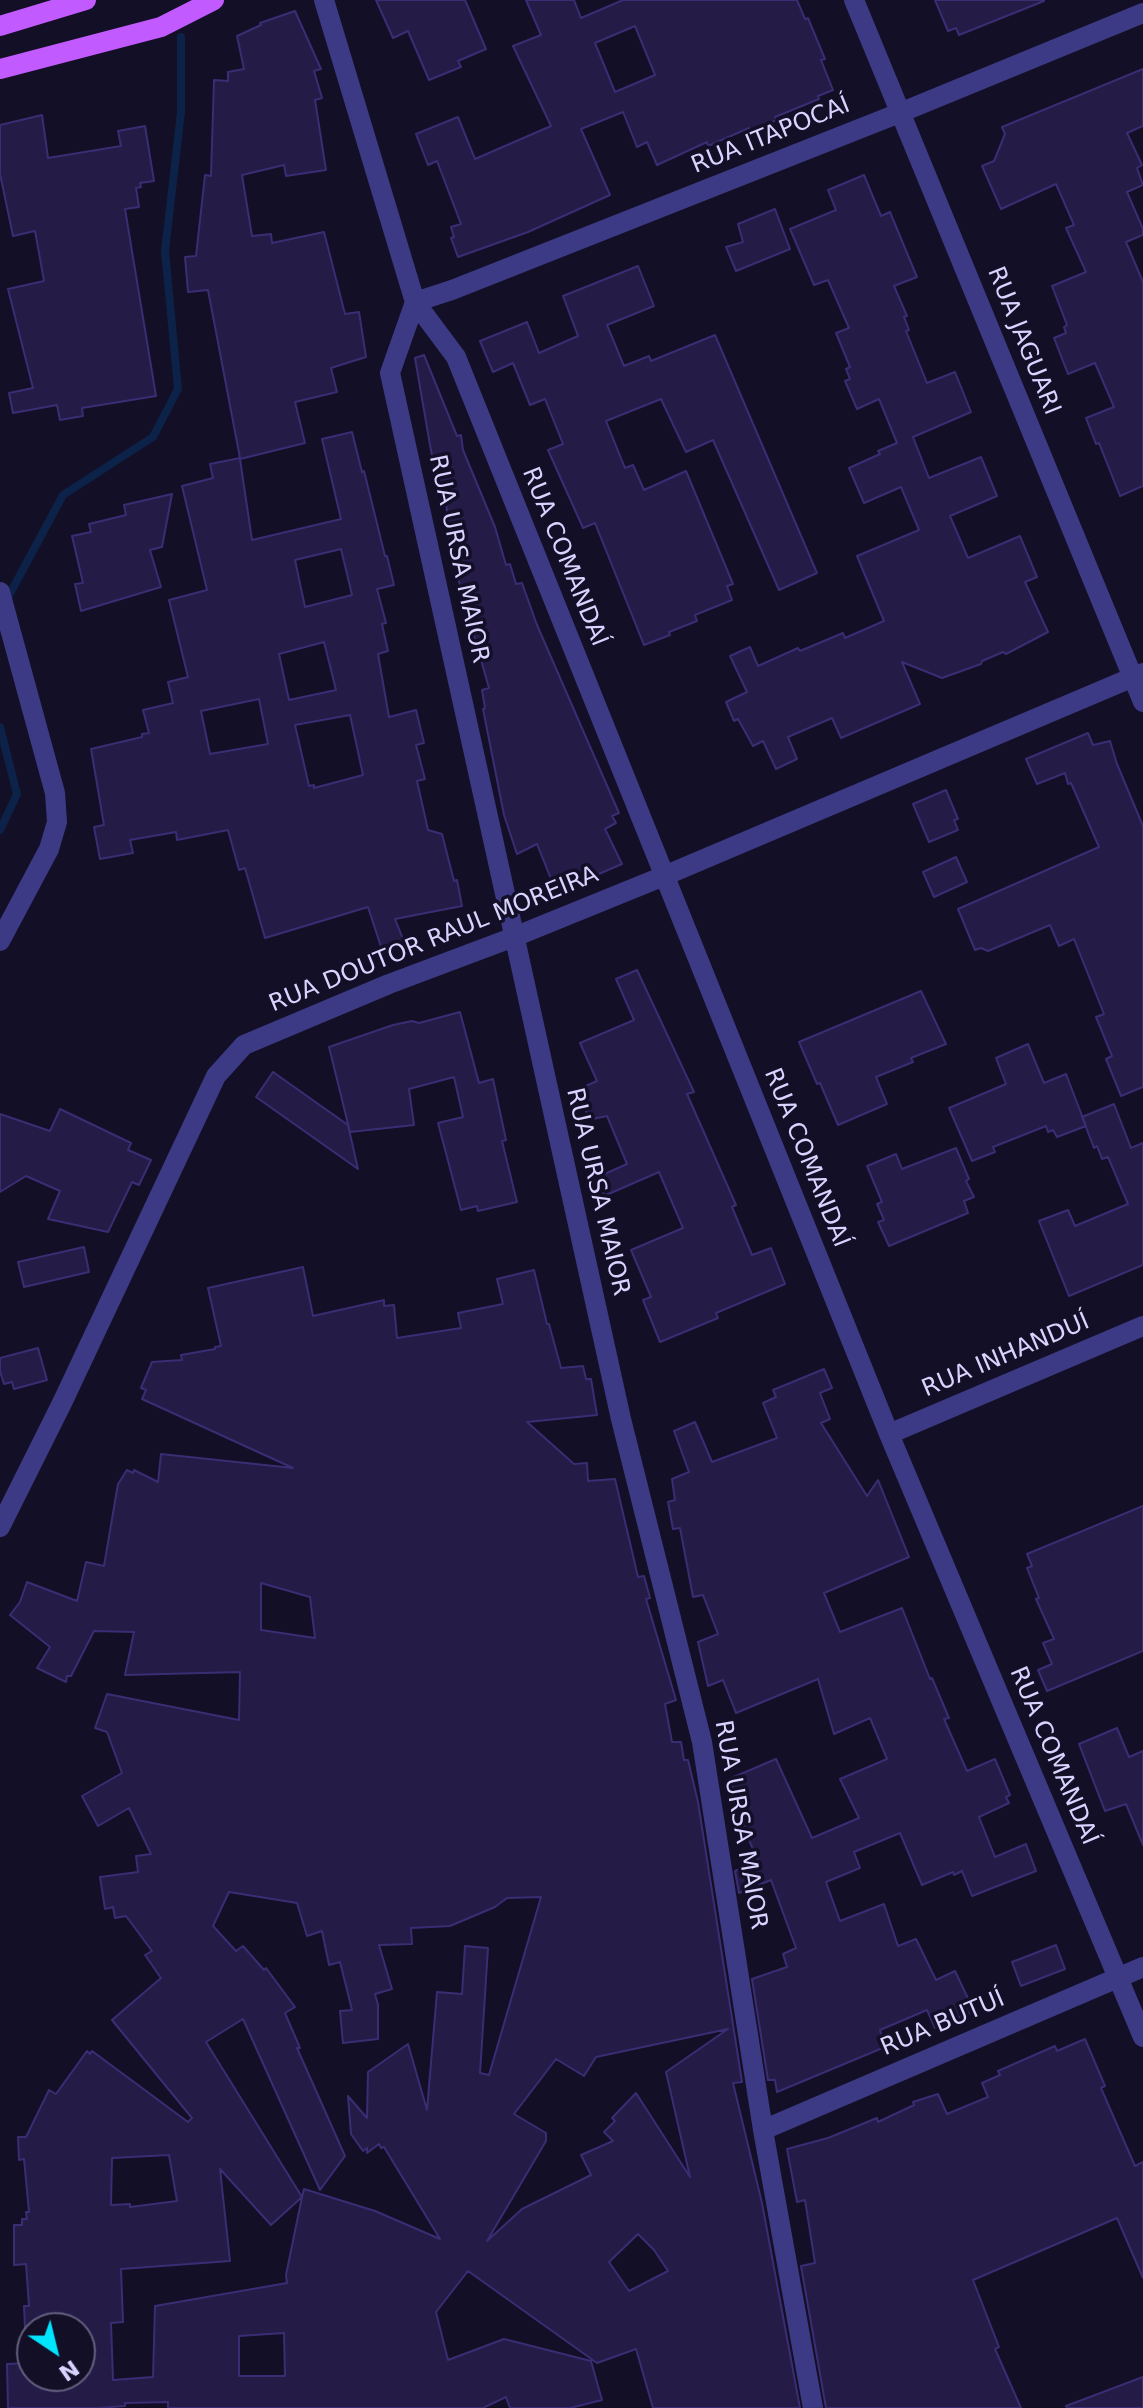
<!DOCTYPE html>
<html>
<head>
<meta charset="utf-8">
<style>
  body { margin:0 }
  #map { position:relative; width:1143px; height:2408px; overflow:hidden; background:#130f26; font-family:"DejaVu Sans",sans-serif }
  canvas { display:block }
  .north { position:absolute; left:16px; top:2312px; width:80px; height:80px; box-sizing:border-box; background:#130f26; border:2px solid #625e7d; border-radius:50%; rotate:145deg; font-size:22px; font-weight:700; line-height:32px; text-align:center; color:#d9d4ff }
  .north::after { content:''; display:block; margin:auto; width:28px; height:36px; background:#00e5ff; clip-path:polygon(50% 0,100% 100%,50% 72%,0 100%) }
</style>
</head>
<body>
<div id="map">
<canvas width="1143" height="2408"></canvas>
<div class="north">N</div>
</div>
<script>
const ctx = document.querySelector('canvas').getContext('2d');
ctx.lineJoin = 'round';
const toPath = rows => new Path2D(rows.map(r => 'M' + r).join(''));
function stroke(path, color, width, dash) { ctx.strokeStyle = color; ctx.lineWidth = width; ctx.lineCap = dash ? 'butt' : 'round'; ctx.setLineDash(dash || []); ctx.stroke(path); }
function fillPath(path, color) { ctx.fillStyle = color; ctx.fill(path, 'evenodd'); }
function label(font, color, halo, rows, align = 'center') {
  ctx.font = font + ' "DejaVu Sans",sans-serif'; ctx.lineWidth = 7; ctx.setLineDash([]); ctx.textBaseline = 'middle'; ctx.strokeStyle = halo; ctx.fillStyle = color; for (const [text, x, y, turn = 0] of rows) {
    ctx.save(); ctx.translate(x, y); ctx.rotate((+turn || 0) * Math.PI / 180); ctx.textAlign = isNaN(turn) ? turn : align; if (halo) ctx.strokeText(text, 0, 0); ctx.fillText(text, 0, 0); ctx.restore();
  }
}
stroke(toPath([
  [6,601,63,495,153,437,178,389,165,251,181,112,181,37],
  [0,727,17,794,0,830]
]), '#0c2248', 8);
const building = toPath([
  [376,0,465,0,486,49,458,61,461,67,429,80,408,31,393,38,376,0],
  [526,0,574,0,581,18,623,0,797,0,805,19,808,18,825,59,821,60,833,90,818,96,819,99,775,117,777,120,750,131,749,128,708,146,707,142,657,165,647,142,637,147,623,112,581,129,610,195,528,232,458,257,451,238,454,237,451,227,461,224,437,161,428,165,416,134,458,117,475,159,551,126,513,46,541,35,526,0],
  [635,26,655,75,615,92,595,43,635,26],
  [935,0,1044,0,1044,1,959,35,956,28,948,31,935,0],
  [295,11,321,69,314,71,322,98,315,100,326,170,286,176,284,165,242,175,252,236,271,234,272,243,324,232,345,314,359,312,366,357,331,368,337,392,295,402,305,443,240,459,252,540,341,519,322,439,352,432,362,472,364,471,385,556,387,556,394,585,377,589,386,623,382,624,388,651,378,654,389,717,416,710,424,743,416,745,425,779,417,781,428,830,442,834,454,881,457,880,462,906,395,919,405,944,383,953,368,907,265,938,245,868,239,870,228,830,177,840,176,832,130,840,133,853,100,859,94,827,104,825,91,749,142,737,142,734,149,733,143,710,173,703,168,682,188,677,169,600,207,590,182,486,213,478,210,464,240,458,208,290,188,292,185,257,196,256,205,175,211,176,214,80,228,81,228,72,244,69,237,36,261,25,260,23,295,11],
  [341,549,352,595,305,607,295,560,341,549],
  [324,642,336,690,289,700,279,654,324,642],
  [259,699,268,744,210,754,201,711,259,699],
  [350,715,363,775,314,788,314,785,309,786,295,725,350,715],
  [1143,69,1143,126,1127,133,1142,165,1137,168,1143,185,1127,192,1143,229,1143,235,1126,242,1143,282,1143,486,1120,496,1099,443,1096,444,1086,418,1114,407,1095,363,1068,374,1054,338,1066,333,1064,327,1067,325,1052,286,1086,272,1066,228,1074,225,1056,184,1001,209,982,166,994,161,1005,134,1002,127,1143,69],
  [42,115,48,158,121,146,118,131,145,126,154,181,140,183,141,187,136,188,139,207,125,209,156,396,82,408,83,416,60,420,57,405,13,413,9,393,33,388,8,289,44,281,35,231,13,236,0,174,0,125,42,115],
  [864,175,881,216,890,212,917,277,894,286,907,316,904,317,909,330,906,331,927,383,955,372,971,412,913,437,929,478,981,457,997,496,950,516,968,558,1020,536,1037,577,1025,582,1048,632,1006,654,1003,652,982,661,981,664,942,678,902,662,920,704,841,738,832,718,788,737,797,759,776,769,763,741,753,746,738,719,734,721,726,702,747,692,730,656,750,647,758,666,798,648,800,651,843,633,845,638,884,621,857,556,919,530,901,487,864,503,849,468,880,454,878,451,897,443,879,399,857,409,845,381,850,379,846,369,850,367,836,333,849,328,828,280,814,285,790,229,836,210,828,190,864,175],
  [775,209,790,249,736,271,726,247,743,242,738,224,775,209],
  [638,266,654,306,607,325,624,366,649,356,651,361,715,335,817,573,779,590,713,440,686,452,661,399,606,421,625,468,633,465,644,490,686,471,733,584,727,586,732,600,695,615,697,621,669,632,670,635,644,645,595,523,583,528,548,450,563,444,545,399,530,405,513,363,493,372,480,341,527,322,539,353,578,336,563,296,638,266],
  [424,355,457,436,461,435,463,450,495,527,506,565,510,564,516,584,522,583,537,625,619,813,612,816,616,823,605,829,622,864,594,876,555,889,537,844,517,854,504,815,483,709,485,708,482,690,489,688,462,594,450,542,446,502,436,476,430,445,415,358,424,355],
  [172,494,162,547,150,550,161,587,81,611,75,584,83,583,72,536,91,532,89,524,126,515,124,505,172,494],
  [1088,733,1093,745,1110,741,1117,764,1143,826,1143,1087,1121,1096,1106,1059,1112,1056,1096,1017,1104,1014,1074,939,1059,946,1050,925,988,951,981,948,975,950,958,909,1099,847,1071,783,1068,784,1065,773,1037,784,1026,759,1088,733],
  [946,790,958,819,954,820,958,830,929,842,913,804,946,790],
  [956,857,967,882,934,897,923,872,956,857],
  [637,970,694,1092,687,1094,736,1205,732,1207,752,1255,771,1248,785,1284,716,1313,718,1318,660,1342,643,1300,651,1297,631,1250,683,1228,659,1172,604,1196,600,1176,627,1164,607,1116,588,1120,581,1088,597,1081,580,1043,634,1020,616,979,637,970],
  [921,991,946,1044,911,1058,913,1062,876,1077,887,1104,838,1125,820,1083,817,1084,799,1042,921,991],
  [460,1012,479,1083,493,1079,506,1140,502,1141,517,1202,478,1211,477,1206,461,1210,438,1123,463,1117,454,1077,409,1089,414,1125,350,1132,329,1047,393,1025,412,1021,419,1023,460,1012],
  [1028,1044,1044,1083,1066,1074,1086,1126,1057,1137,1053,1130,1048,1132,1046,1126,993,1147,995,1152,972,1161,949,1108,1006,1084,996,1058,1028,1044],
  [273,1072,348,1125,358,1169,256,1097,273,1072],
  [1114,1104,1131,1148,1143,1143,1143,1265,1069,1296,1039,1221,1068,1210,1075,1226,1128,1204,1108,1157,1102,1159,1097,1146,1094,1148,1082,1117,1114,1104],
  [60,1109,131,1143,128,1150,151,1160,139,1185,132,1182,108,1232,48,1219,60,1191,26,1176,0,1192,0,1114,50,1131,60,1109],
  [956,1148,969,1179,966,1181,974,1197,964,1201,968,1213,889,1246,878,1222,884,1220,877,1204,882,1202,867,1166,896,1154,902,1169,956,1148],
  [84,1247,89,1272,24,1287,18,1262,84,1247],
  [303,1267,313,1316,384,1300,384,1306,394,1305,397,1338,461,1328,458,1313,503,1304,497,1279,534,1270,547,1324,549,1324,561,1368,583,1366,586,1379,591,1379,597,1415,527,1422,574,1464,587,1463,588,1481,615,1479,638,1577,644,1576,650,1598,646,1599,676,1700,665,1704,672,1742,681,1742,684,1760,688,1760,698,1802,742,2082,733,2083,762,2203,800,2408,653,2408,636,2349,597,2363,468,2271,436,2312,448,2360,504,2339,591,2361,602,2400,570,2408,510,2408,506,2397,483,2408,168,2408,168,2402,125,2403,125,2406,98,2408,8,2408,7,2364,32,2363,32,2376,80,2376,80,2328,25,2328,24,2306,29,2306,26,2264,14,2265,14,2225,22,2225,22,2219,27,2219,26,2212,29,2212,24,2159,19,2160,18,2137,26,2137,49,2090,56,2094,87,2051,90,2054,92,2051,188,2122,192,2118,112,2020,161,1978,145,1955,152,1951,126,1916,115,1918,113,1907,105,1909,100,1877,138,1872,136,1856,151,1854,129,1808,98,1826,82,1796,122,1773,107,1732,95,1728,107,1694,239,1720,240,1672,125,1675,134,1632,94,1631,71,1676,67,1676,66,1682,37,1668,50,1647,10,1615,20,1602,27,1582,77,1601,86,1562,104,1566,118,1484,127,1470,133,1473,134,1470,158,1482,161,1454,293,1468,142,1399,146,1390,141,1388,152,1362,182,1360,181,1355,215,1349,215,1347,221,1346,208,1288,303,1267],
  [261,1583,310,1597,315,1638,261,1630,261,1583],
  [229,1892,297,1903,307,1936,322,1931,329,1965,340,1962,352,2010,340,2011,343,2043,378,2039,378,2005,375,1994,392,1989,379,1945,412,1944,411,1928,450,1926,495,1907,507,1898,541,1897,489,2075,480,2073,488,1948,465,1946,462,1994,437,1992,427,2110,408,2044,368,2072,367,2118,348,2096,351,2134,363,2151,367,2148,367,2153,379,2144,381,2148,384,2147,440,2239,375,2211,304,2189,302,2197,206,2042,243,2019,320,2190,345,2156,297,2048,300,2048,285,2013,295,2007,266,1968,264,1970,243,1946,236,1951,213,1926,229,1892],
  [728,2029,666,2072,690,2177,636,2093,612,2118,615,2121,604,2132,613,2141,581,2155,591,2175,522,2209,487,2241,546,2141,546,2133,514,2114,556,2059,584,2076,596,2057,728,2029],
  [169,2155,177,2201,130,2207,130,2204,111,2205,112,2158,169,2155],
  [220,2169,271,2225,302,2197,286,2275,287,2283,155,2306,153,2377,113,2380,111,2323,123,2322,121,2269,230,2261,220,2169],
  [638,2234,654,2250,668,2271,629,2291,609,2262,638,2234],
  [284,2333,285,2376,239,2376,239,2336,284,2333],
  [38,1348,47,1380,14,1389,12,1382,4,1384,0,1371,0,1358,38,1348],
  [824,1369,832,1388,820,1393,830,1419,821,1423,867,1496,878,1480,909,1557,824,1593,840,1632,902,1608,930,1679,932,1678,949,1718,944,1719,967,1771,995,1759,1010,1795,1006,1797,1009,1803,979,1817,995,1857,1026,1844,1036,1871,972,1896,962,1871,954,1875,953,1872,922,1885,900,1833,854,1852,860,1868,826,1882,840,1921,884,1904,898,1946,916,1939,936,1980,955,1971,974,2011,935,2028,927,2010,880,2030,885,2047,777,2092,775,2080,768,2080,752,1979,787,1967,783,1954,796,1948,771,1880,739,1893,735,1871,758,1861,743,1826,748,1824,729,1779,776,1759,812,1838,859,1818,840,1779,887,1759,870,1718,834,1734,818,1679,736,1713,723,1680,708,1686,698,1642,718,1634,703,1595,693,1597,680,1528,673,1529,668,1502,675,1500,672,1479,689,1472,674,1431,695,1422,712,1462,777,1438,763,1403,776,1397,773,1390,824,1369],
  [1143,1506,1143,1651,1047,1691,1038,1670,1052,1664,1043,1643,1054,1639,1036,1599,1039,1598,1027,1568,1032,1566,1027,1554,1143,1506],
  [1117,1728,1129,1757,1143,1751,1143,1845,1126,1804,1105,1811,1079,1744,1117,1728],
  [1056,1945,1065,1969,1021,1986,1012,1962,1056,1945],
  [1085,2039,1105,2086,1101,2088,1135,2166,1143,2162,1143,2278,1117,2218,973,2280,999,2347,995,2349,1021,2408,826,2408,801,2266,815,2263,805,2200,797,2202,787,2149,828,2138,877,2118,878,2122,914,2105,913,2102,938,2094,947,2114,988,2097,982,2083,1000,2075,998,2071,1055,2046,1057,2051,1085,2039],
  [1143,2377,1143,2408,1067,2408,1066,2406,1143,2377]
]);
fillPath(building, '#241b47');
stroke(building, '#3b2d73', 2);
stroke(toPath([
  [324,0,415,302,390,373,621,1419,702,1742,763,2130,813,2408],
  [854,0,1143,702],
  [415,302,456,357,889,1434,1143,2037],
  [415,302,452,290,902,112,1143,13],
  [0,592,55,793,57,822,49,849,0,941],
  [889,1434,1143,1326],
  [0,1527,62,1403,216,1076,244,1045,389,984,514,937,664,876,1143,673],
  [763,2130,1143,1967]
]), '#3d3a85', 20);
stroke(toPath([
  [0,26,86,0],
  [0,69,161,27,214,0]
]), '#c25bff', 20);
label('24px', '#d9d4ff', '#130f26', [
  ["RUA ITAPOCAÍ",771,136,-22],
  ["RUA JAGUARI",1023,341,68],
  ["RUA COMANDAÍ",564,557,68],
  ["RUA URSA MAIOR",458,559,78],
  ["RUA DOUTOR RAUL MOREIRA",434,940,-22],
  ["RUA COMANDAÍ",806,1158,68],
  ["RUA URSA MAIOR",597,1192,77],
  ["RUA INHANDUÍ",1006,1356,-23],
  ["RUA COMANDAÍ",1053,1756,67],
  ["RUA URSA MAIOR",740,1825,80],
  ["RUA BUTUÍ",943,2024,-23]
]);
</script>
</body>
</html>
